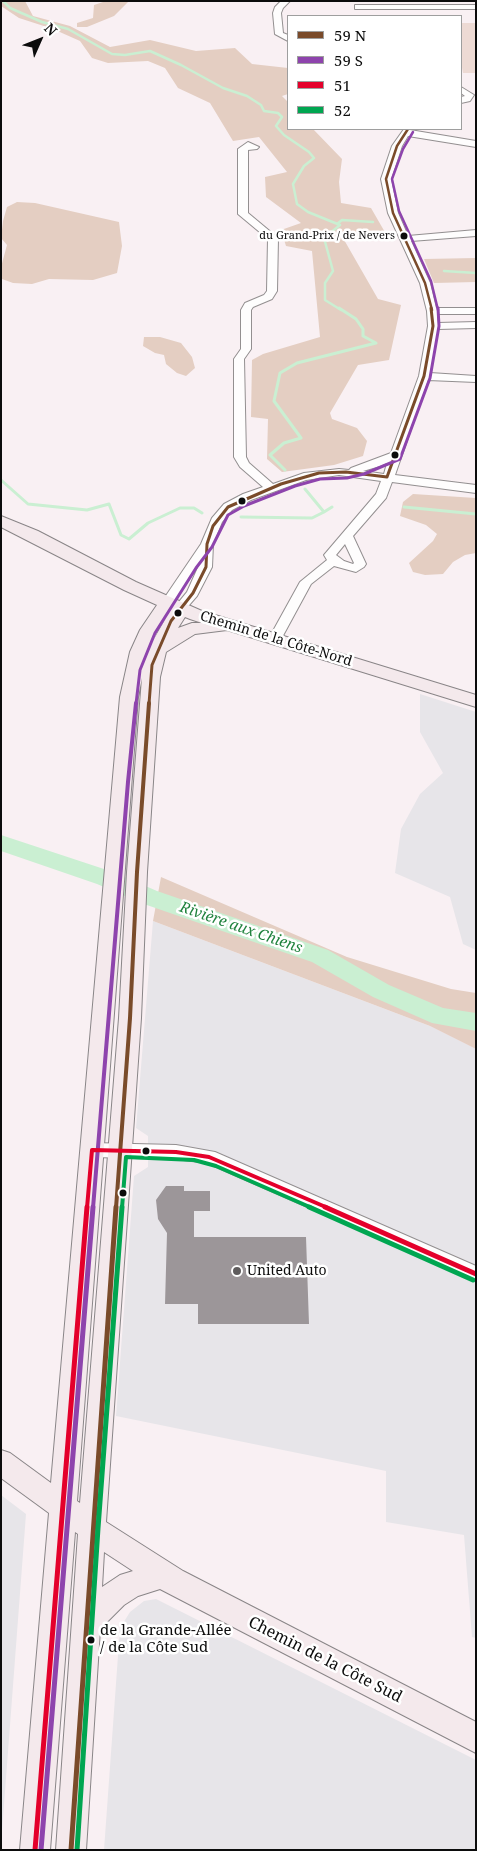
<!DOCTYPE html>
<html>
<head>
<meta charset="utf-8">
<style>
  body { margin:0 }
  #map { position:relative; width:477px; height:1851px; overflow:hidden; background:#f9f0f3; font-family:"Noto Serif",serif }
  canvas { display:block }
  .frame { position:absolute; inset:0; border:2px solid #0c0c0c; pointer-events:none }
  .legend { position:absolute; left:287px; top:15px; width:175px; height:115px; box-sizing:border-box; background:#fff; border:1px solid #9e9e9e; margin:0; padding:6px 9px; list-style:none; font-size:15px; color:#0c0c0c }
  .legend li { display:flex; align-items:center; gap:10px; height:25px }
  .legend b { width:25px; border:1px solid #9e9e9e }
  .north { position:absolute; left:15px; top:15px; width:50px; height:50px; -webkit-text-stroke:4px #fff; paint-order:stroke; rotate:46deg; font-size:14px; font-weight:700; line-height:20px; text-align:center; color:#0c0c0c }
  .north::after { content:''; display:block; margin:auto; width:18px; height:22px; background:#0c0c0c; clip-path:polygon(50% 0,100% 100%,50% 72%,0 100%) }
</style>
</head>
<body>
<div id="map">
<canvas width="477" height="1851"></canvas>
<div class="frame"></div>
<ul class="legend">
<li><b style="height:6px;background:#7a4b2a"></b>59 N</li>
<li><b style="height:6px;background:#8e44ad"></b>59 S</li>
<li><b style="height:6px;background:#e4002b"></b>51</li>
<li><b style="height:6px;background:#00a651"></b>52</li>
</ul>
<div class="north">N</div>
</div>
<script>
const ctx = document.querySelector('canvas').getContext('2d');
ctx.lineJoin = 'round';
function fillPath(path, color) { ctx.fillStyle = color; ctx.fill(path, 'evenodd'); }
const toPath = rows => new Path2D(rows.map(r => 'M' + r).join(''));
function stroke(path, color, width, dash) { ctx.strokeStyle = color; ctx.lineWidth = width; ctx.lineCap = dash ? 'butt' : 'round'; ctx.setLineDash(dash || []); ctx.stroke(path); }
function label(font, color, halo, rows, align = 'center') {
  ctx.font = font + ' "Noto Serif",serif'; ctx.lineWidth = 5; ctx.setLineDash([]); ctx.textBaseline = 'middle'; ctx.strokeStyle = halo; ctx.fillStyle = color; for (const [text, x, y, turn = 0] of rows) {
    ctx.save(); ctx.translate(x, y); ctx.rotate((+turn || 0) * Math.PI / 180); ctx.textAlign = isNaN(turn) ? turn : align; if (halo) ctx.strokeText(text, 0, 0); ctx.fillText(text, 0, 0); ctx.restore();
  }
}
fillPath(toPath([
  [420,694,476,712,476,950,463,944,450,897,395,873,401,829,420,794,443,773,420,732],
  [153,921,430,1026,476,1049,476,1638,472,1637,464,1535,386,1522,386,1471,116,1416,134,1176,148,1167,148,1136,136,1128],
  [1,1495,26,1514,1,1844],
  [156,1599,476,1760,476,1850,104,1850,120,1628,130,1612,144,1601]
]), '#e7e5e9');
fillPath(toPath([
  [461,23,476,23,476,73,463,73,461,62]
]), '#eddad4');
fillPath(toPath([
  [1,1,25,1,33,16,70,26,110,47,150,40,196,51,235,48,252,64,288,68,288,94,282,96,288,102,288,129,313,129,342,159,339,182,341,203,371,208,386,234,343,238,378,299,401,305,389,360,358,365,330,413,332,419,357,428,367,441,363,456,334,465,282,472,267,459,268,419,251,417,252,360,263,354,320,337,312,251,286,246,281,230,301,223,266,197,265,177,287,172,259,137,233,141,210,103,178,88,165,68,148,61,108,63,92,58,80,41,53,29,19,18,1,6],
  [106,1,129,1,114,16,87,27,77,27,77,23,93,18,94,5],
  [17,202,35,203,119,222,122,246,117,273,93,280,49,279,32,284,13,283,2,279,1,267,7,245,1,238,3,221,7,207],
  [476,258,476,282,434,283,424,259],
  [144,337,160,337,181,343,192,357,195,368,186,376,177,373,166,364,164,355,155,353,143,346],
  [413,494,476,498,476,553,465,555,453,562,443,574,425,575,413,572,409,563,433,541,437,534,426,525,400,516,403,502],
  [161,877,347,957,451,989,476,993,476,1049,430,1026,153,921]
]), '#e4cec2');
stroke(toPath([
  [3,1,10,8,42,22,68,29,112,54,125,55,150,51,181,65,223,88,247,96,261,105,264,111,278,113,282,117,276,126,284,135,309,152,314,158,304,166,293,184,297,204,308,212,340,225,324,238,333,271,325,283,325,300,341,310],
  [337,224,342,220,373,222],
  [444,271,476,273]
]), '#caefd2', 2.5);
stroke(toPath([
  [285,470,270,455,284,443,301,438,274,401,280,373,297,363,376,343,363,336,363,329,356,319,339,308],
  [1,480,28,504,87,510,109,504,121,535,129,539,148,523,180,508,194,508,202,513],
  [404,507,476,514],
  [324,512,332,507],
  [241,517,312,518,324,512,305,489]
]), '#caefd2', 3);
fillPath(toPath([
  [1,835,113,872,157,891,328,950,389,985,443,1008,476,1013,476,1031,432,1023,373,997,312,962,141,903,97,884,1,851,1,835]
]), '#caefd2');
fillPath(toPath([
  [166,1186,184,1186,184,1191,210,1191,210,1211,194,1211,194,1237,306,1237,309,1324,198,1324,198,1304,165,1304,167,1233,158,1219,156,1200]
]), '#9c9699');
const street = toPath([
  [281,1,290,1,283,8,281,13,283,33,288,35,288,41,275,34,273,13,275,7,281,1],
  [355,5,476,5,476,9,355,9,355,5],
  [461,87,474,95,470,101,461,103,461,97,465,96,461,93,461,87],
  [404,129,476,141,476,147,408,136,402,146,391,179,398,213,408,236,476,230,476,236,411,241,430,283,436,308,476,308,476,314,437,314,438,323,476,322,476,328,438,329,430,373,476,376,476,382,428,380,395,475,476,485,476,493,392,482,386,498,353,536,366,564,364,567,356,572,334,566,311,584,279,643,274,644,268,640,300,582,327,560,324,555,376,494,381,481,339,475,306,480,251,500,232,510,222,522,213,544,212,567,197,596,184,611,176,611,174,608,187,592,200,563,171,606,163,606,161,603,201,544,212,518,224,504,243,494,263,487,240,467,234,457,234,359,241,349,241,310,245,303,264,295,267,291,268,239,238,214,238,149,248,142,259,147,257,149,248,150,248,213,278,238,277,291,272,299,253,307,251,310,251,349,244,359,246,457,249,463,273,484,304,473,339,469,349,470,351,468,391,453,419,376,428,326,427,311,420,283,388,213,381,179,392,146,404,129],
  [387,463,384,474,363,471,380,466,387,463],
  [345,544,354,563,353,564,344,561,336,555,345,544],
  [92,1143,176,1145,215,1152,476,1266,476,1281,207,1163,176,1159,92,1157,86,1155,84,1150,86,1145,92,1143]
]);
const secondary = toPath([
  [1,516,38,531,136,582,202,611,476,695,476,707,227,630,195,634,166,652,160,677,147,872,141,1018,106,1522,183,1571,476,1722,476,1753,160,1589,138,1596,124,1605,100,1629,86,1850,56,1850,78,1534,75,1532,50,1850,20,1850,49,1513,1,1478,1,1450,10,1453,51,1483,120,697,130,652,140,630,157,605,124,590,1,527,1,516],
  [185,617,190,619,202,623,192,623,178,628,185,617],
  [166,618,154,639,158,630,166,618],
  [142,678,127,872,119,1018,80,1503,77,1501,138,697,142,678],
  [104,1552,133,1571,120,1575,102,1587,104,1552]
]);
stroke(street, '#938f90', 2);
stroke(secondary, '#898587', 2);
fillPath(street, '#fefdfd');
fillPath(secondary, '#f4e9ec');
stroke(toPath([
  [408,129,397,146,386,179,393,213,425,283,432,310]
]), '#7a4b2a', 2.5);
stroke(toPath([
  [149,704,152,665,171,621,193,593,206,567,207,544,213,526,228,507,281,484,319,473,346,472,387,477,424,376,433,326,431,308]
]), '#7a4b2a', 3);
stroke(toPath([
  [116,1208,130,1018,137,872,149,703]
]), '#7a4b2a', 4);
stroke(toPath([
  [71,1850,116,1207]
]), '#7a4b2a', 5);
stroke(toPath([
  [413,132,403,149,392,179,399,211,431,281,438,310]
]), '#8e44ad', 2.5);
stroke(toPath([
  [136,704,140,670,155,633,196,568,212,547,228,515,244,506,295,486,320,479,347,478,364,474,400,459,430,378,439,326,438,308]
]), '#8e44ad', 3);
stroke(toPath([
  [93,1208,128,782,136,703]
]), '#8e44ad', 4);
stroke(toPath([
  [41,1850,93,1207]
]), '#8e44ad', 5);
stroke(toPath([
  [87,1208,92,1150,176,1152,209,1157,328,1208]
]), '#e4002b', 4);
stroke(toPath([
  [325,1207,476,1274],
  [35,1850,87,1207]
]), '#e4002b', 5);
stroke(toPath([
  [122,1208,126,1157,194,1160,216,1166,312,1208]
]), '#00a651', 4);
stroke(toPath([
  [309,1207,473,1280],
  [77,1850,98,1528,122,1207]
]), '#00a651', 5);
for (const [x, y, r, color] of [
  [404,236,4.5,"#0c0c0c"],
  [395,455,4.5,"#0c0c0c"],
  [242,501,4.5,"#0c0c0c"],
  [178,613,4.5,"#0c0c0c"],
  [146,1151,4.5,"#0c0c0c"],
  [123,1193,4.5,"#0c0c0c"],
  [237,1271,5,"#5f5c5d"],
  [91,1640,4.5,"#0c0c0c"]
]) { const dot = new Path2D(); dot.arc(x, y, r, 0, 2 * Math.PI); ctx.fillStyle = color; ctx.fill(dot); stroke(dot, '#fff', 2); }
label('11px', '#0c0c0c', '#fff', [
  ["du Grand-Prix / de Nevers",395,236]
], 'right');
label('14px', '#0c0c0c', '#fff', [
  ["Chemin de la Côte-Nord",276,639,17]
]);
label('14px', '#0c0c0c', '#fff', [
  ["United Auto",247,1271]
], 'left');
label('italic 15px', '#20833e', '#fff', [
  ["Rivière aux Chiens",241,928,19]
]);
label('15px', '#0c0c0c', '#fff', [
  ["de la Grande-Allée",100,1631],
  ["/ de la Côte Sud",100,1648]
], 'left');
label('16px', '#0c0c0c', '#fff', [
  ["Chemin de la Côte Sud",325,1660,27]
]);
</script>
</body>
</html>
